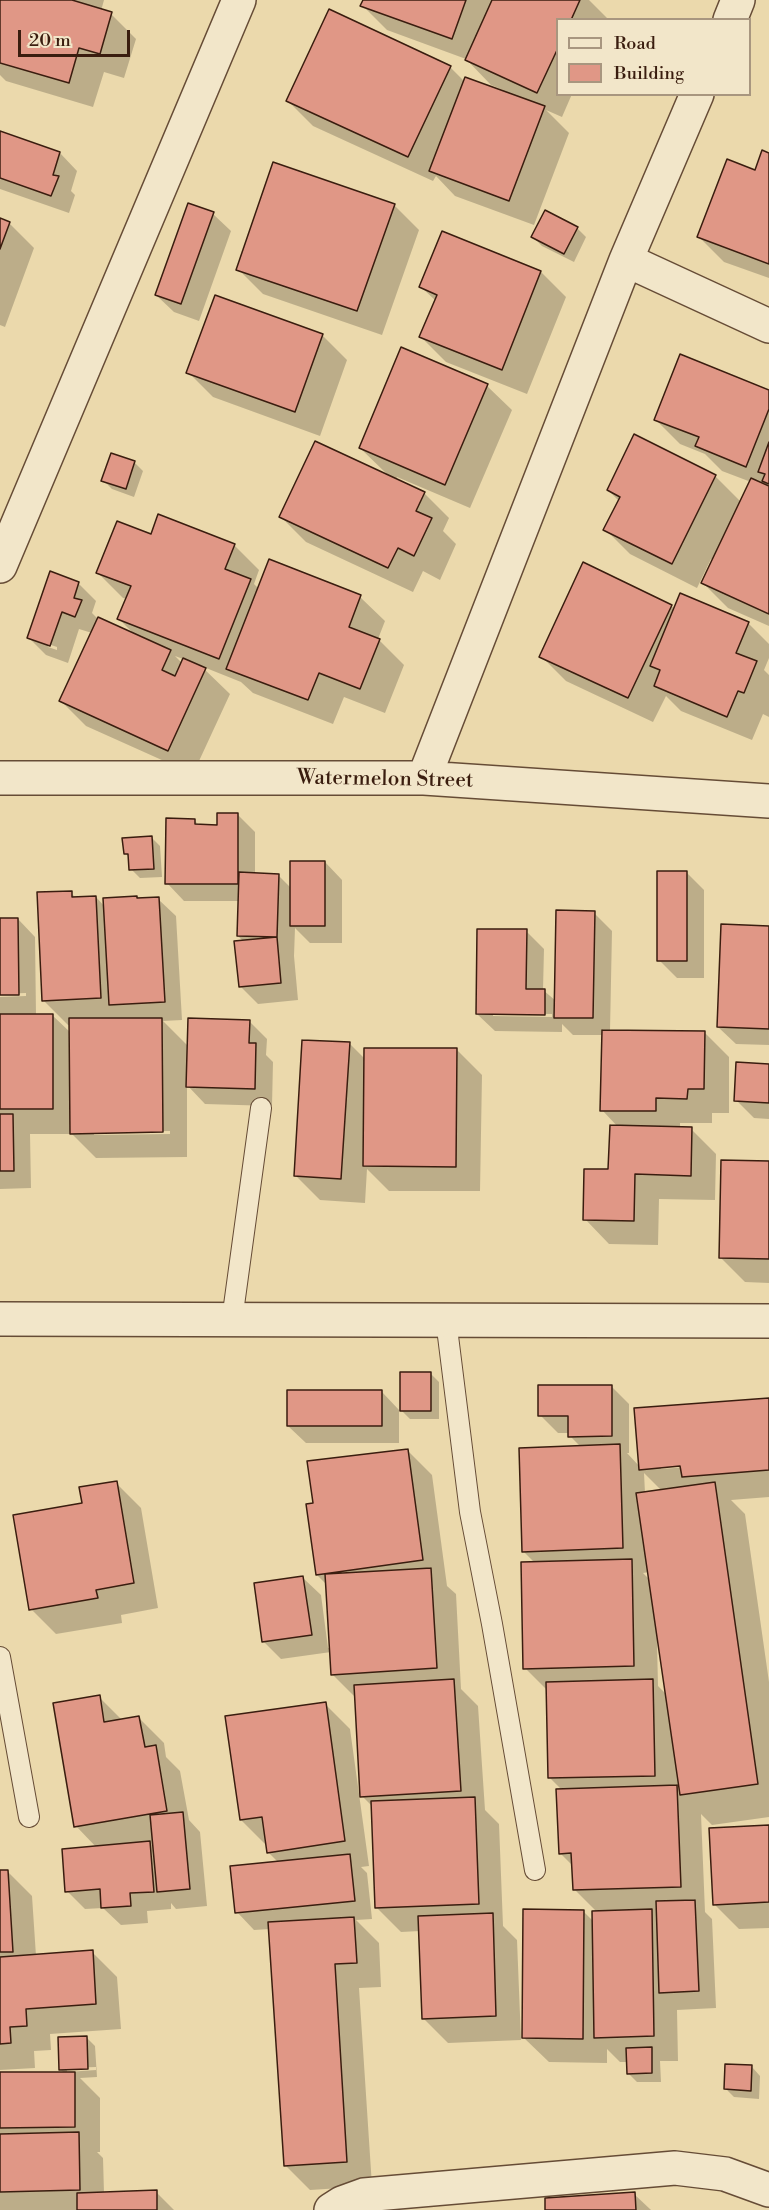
<!DOCTYPE html>
<html>
<head>
<meta charset="utf-8">
<style>
  body { margin:0 }
  #map { position:relative; width:769px; height:2210px; overflow:hidden; background:#ebd9ac; font-family:"Libre Bodoni",serif }
  canvas { display:block }
  .legend { position:absolute; left:556px; top:18px; width:195px; height:78px; box-sizing:border-box; background:#f2e6c9; border:2px solid #a8967f; margin:0; padding:8px 10px; list-style:none; font-size:18px; color:#3a1d0f }
  .legend li { display:flex; align-items:center; gap:12px; height:30px }
  .legend b { width:30px; border:2px solid #a8967f }
  .scale { position:absolute; left:18px; top:30px; width:112px; height:27px; box-sizing:border-box; border:3px solid #3a1d0f; border-top:0; padding-left:8px; font-size:18px; line-height:21px; white-space:nowrap; color:#3a1d0f; -webkit-text-stroke:4px #f2e6c9; paint-order:stroke }
</style>
</head>
<body>
<div id="map">
<canvas width="769" height="2210"></canvas>
<ul class="legend">
<li><b style="height:8px;background:#f2e6c9"></b>Road</li>
<li><b style="height:16px;background:#e09786"></b>Building</li>
</ul>
<div class="scale">20 m</div>
</div>
<script>
const ctx = document.querySelector('canvas').getContext('2d');
ctx.lineJoin = 'round';
function fillPath(path, color) { ctx.fillStyle = color; ctx.fill(path, 'evenodd'); }
const toPath = rows => new Path2D(rows.map(r => 'M' + r).join(''));
function stroke(path, color, width, dash) { ctx.strokeStyle = color; ctx.lineWidth = width; ctx.lineCap = dash ? 'butt' : 'round'; ctx.setLineDash(dash || []); ctx.stroke(path); }
function label(font, color, halo, rows, align = 'center') {
  ctx.font = font + ' "Libre Bodoni",serif'; ctx.lineWidth = 6; ctx.setLineDash([]); ctx.textBaseline = 'middle'; ctx.strokeStyle = halo; ctx.fillStyle = color; for (const [text, x, y, turn = 0] of rows) {
    ctx.save(); ctx.translate(x, y); ctx.rotate((+turn || 0) * Math.PI / 180); ctx.textAlign = isNaN(turn) ? turn : align; if (halo) ctx.strokeText(text, 0, 0); ctx.fillText(text, 0, 0); ctx.restore();
  }
}
fillPath(toPath([
  [0,0,104,0,101,11,111,14,136,39,124,78,104,72,93,107,6,81,0,75],
  [364,0,589,0,608,19,558,20,558,94,572,94,562,117,546,110,569,133,534,225,455,196,436,176,433,181,313,126,288,101,450,67,464,81,502,92,503,90,491,85,466,59,387,30,362,5],
  [0,132,60,153,77,171,71,191,75,195,69,213,0,189],
  [769,155,769,278,724,262,699,237],
  [394,205,419,230,382,335,263,294,238,269],
  [213,214,231,231,199,321,174,312,156,295],
  [0,220,9,223,34,248,5,327,0,325],
  [577,228,586,237,574,262,542,246,533,237],
  [443,233,541,272,566,297,527,394,446,362,421,337,436,301,421,287],
  [322,335,347,360,320,436,213,397,188,372],
  [487,386,512,410,470,508,397,477,396,480,424,493,449,518,443,531,456,544,440,580,423,571,413,592,306,542,281,517,389,476,360,448],
  [769,391,769,626,728,608,703,583,714,560,711,559,697,588,630,554,605,529,619,501,608,490,635,436,715,476,741,502,751,482,722,471,705,454,680,444,655,419],
  [134,462,143,471,134,497,112,489,103,480],
  [152,536,234,545,259,570,254,584,259,589,360,597,385,621,378,639,404,665,385,713,344,697,333,724,253,693,241,682,201,666,230,694,193,774,86,726,61,701,92,633,79,629,68,663,46,655,29,638,78,583,96,601,92,613,99,620,135,635,119,619,127,599,123,598,98,573],
  [48,644,57,647,57,650,48,647],
  [175,656,183,659,182,663],
  [671,606,675,609,748,623,769,644,769,658,764,670,769,675,769,717,763,714,752,740,681,711,666,696,653,722,566,681,541,656],
  [238,815,255,832,255,874,278,875,292,889,325,862,342,880,342,943,310,943,295,928,294,956,298,1000,258,1004,240,986,244,942,238,936,239,901,184,901,167,883,194,820,200,826,219,826],
  [151,837,160,846,162,877,140,878,131,869,130,858,125,853],
  [687,873,704,890,704,978,677,978,659,960],
  [71,893,76,898,96,897,105,907,158,899,176,916,182,1020,163,1021,188,1046,249,1021,267,1039,266,1055,273,1062,272,1106,205,1104,187,1085,187,1157,96,1158,72,1134,30,1134,31,1188,0,1189,0,997,26,996,26,993,0,994,0,919,18,919,35,937,36,1015,52,1015,71,1033,71,1025,68,1025,43,1000],
  [170,1131,170,1134,94,1135,94,1132],
  [594,913,612,931,610,1031,704,1032,729,1057,729,1113,712,1113,712,1123,680,1123,680,1129,691,1129,716,1154,715,1200,659,1199,658,1245,609,1244,585,1219,610,1171,618,1127,602,1110,603,1035,573,1035,562,1024,562,1032,495,1031,477,1014,526,931,544,949,543,990,556,1001],
  [493,1013,552,1014,552,1017,493,1016],
  [769,927,769,1045,736,1044,718,1027],
  [349,1043,366,1060,457,1050,482,1075,480,1191,389,1191,367,1169,365,1203,320,1200,295,1175],
  [769,1065,769,1119,754,1118,736,1100],
  [769,1162,769,1283,745,1282,720,1257],
  [430,1373,439,1382,439,1419,410,1419,401,1410],
  [611,1386,629,1404,629,1453,627,1453,640,1467,769,1399,769,1497,731,1500,745,1514,769,1682,769,1817,712,1825,701,1814,705,1912,712,1919,716,2008,677,2010,678,2061,660,2061,661,2082,637,2082,628,2073,628,2062,620,2062,607,2049,607,2063,549,2062,524,2038,584,1912,593,1921,597,1912,575,1890,573,1866,560,1853,563,1791,550,1778,548,1691,525,1668,535,1563,524,1552,581,1447,570,1436,570,1433,558,1433,540,1415],
  [688,1464,688,1467,661,1469,661,1466],
  [644,1473,662,1491,645,1493],
  [649,1572,650,1580,643,1573],
  [657,1643,659,1643,667,1695,658,1686],
  [382,1392,399,1410,399,1443,306,1443,288,1426],
  [407,1450,432,1475,447,1586,456,1594,461,1689,478,1706,485,1810,499,1824,503,1926,517,1940,521,2040,448,2043,423,2018,420,1931,401,1932,376,1907,373,1807,362,1796,357,1699,332,1674,331,1652,281,1659,263,1641,303,1578,321,1595,328,1648,331,1647,327,1585,317,1575,314,1504],
  [116,1483,141,1508,158,1608,121,1615,122,1623,56,1634,31,1609,83,1504],
  [99,1697,123,1721,139,1718,164,1743,166,1757,180,1771,189,1820,200,1832,207,1906,176,1909,171,1903,171,1909,147,1911,148,1923,121,1925,103,1908,85,1909,67,1891,97,1848,76,1826],
  [325,1704,350,1729,369,1866,361,1867,367,1873,372,1919,356,1920,379,1943,381,1987,359,1988,372,2186,310,2190,285,2165,270,1929,254,1930,237,1912,279,1863,268,1852,266,1845,241,1820],
  [769,1827,769,1928,739,1929,714,1904],
  [7,1871,32,1896,36,1956,92,1952,117,1977,121,2029,50,2034,51,2050,34,2051,35,2068,0,2070,0,1872],
  [86,2037,95,2046,97,2077,80,2078,100,2098,100,2152,97,2152,103,2158,104,2193,156,2192,174,2210,0,2210,0,2074,64,2073,61,2070],
  [96,2067,96,2070,67,2072,67,2068],
  [752,2067,760,2076,759,2099,734,2097,725,2088],
  [634,2194,651,2210,547,2210]
]), '#0003');
const building = toPath([
  [0,0,72,0,112,12,100,54,79,48,69,83,0,63,0,0],
  [363,0,466,0,452,39,360,6,363,0],
  [492,0,580,0,571,20,558,20,558,48,537,93,465,60,492,0],
  [329,9,451,66,408,157,286,101,329,9],
  [465,77,545,106,509,201,429,171,465,77],
  [0,131,60,152,53,175,59,176,51,196,0,178,0,131],
  [762,150,769,153,769,264,697,237,727,159,755,170,762,150],
  [273,162,395,204,357,311,236,270,273,162],
  [188,203,214,212,181,304,155,295,188,203],
  [545,210,578,227,564,254,531,237,545,210],
  [0,218,10,222,0,249,0,218],
  [442,231,541,271,502,370,419,337,437,295,419,287,442,231],
  [215,295,323,334,295,412,186,373,215,295],
  [401,347,488,384,445,485,359,448,401,347],
  [680,354,769,390,769,409,746,467,695,446,699,437,654,420,680,354],
  [634,434,716,475,672,564,603,530,620,497,607,490,634,434],
  [315,441,425,492,416,511,432,518,414,556,398,548,388,568,279,517,315,441],
  [769,442,769,484,762,481,765,474,758,472,769,442],
  [111,453,135,461,126,489,101,481,111,453],
  [751,478,769,486,769,614,701,583,751,478],
  [158,514,235,544,225,569,251,579,219,659,117,619,131,586,96,573,117,521,151,534,158,514],
  [269,559,361,595,349,627,380,639,360,689,319,673,308,700,226,669,269,559],
  [583,562,672,605,628,698,539,657,583,562],
  [50,571,79,582,74,598,82,600,75,617,62,612,50,646,27,638,50,571],
  [680,593,749,622,736,653,757,661,744,693,738,691,727,717,654,686,660,670,650,666,680,593],
  [98,617,171,650,162,670,175,676,183,658,206,668,168,751,59,701,98,617],
  [217,813,238,813,238,884,165,884,166,818,195,819,195,824,217,825,217,813],
  [152,836,154,869,129,870,128,854,124,854,122,838,152,836],
  [290,861,325,861,325,926,290,926,290,861],
  [657,871,687,871,687,961,657,961,657,871],
  [239,872,279,874,277,937,237,936,239,872],
  [72,891,72,897,96,896,101,998,42,1001,37,892,72,891],
  [137,896,137,898,159,897,165,1002,109,1005,103,898,137,896],
  [556,910,595,911,593,1018,554,1018,556,910],
  [0,918,18,918,19,995,0,995,0,918],
  [721,924,769,926,769,1029,717,1027,721,924],
  [477,929,527,929,526,989,545,989,545,1015,476,1014,477,929],
  [277,937,281,983,239,987,234,941,277,937],
  [0,1014,53,1014,53,1109,0,1109,0,1014],
  [69,1018,162,1018,163,1132,70,1134,69,1018],
  [188,1018,250,1020,249,1043,256,1043,255,1089,186,1087,188,1018],
  [602,1030,705,1031,704,1089,688,1089,687,1099,656,1098,656,1111,600,1111,602,1030],
  [302,1040,350,1042,341,1179,294,1176,302,1040],
  [364,1048,457,1048,456,1167,363,1166,364,1048],
  [736,1062,769,1064,769,1103,734,1101,736,1062],
  [0,1114,13,1114,14,1171,0,1171,0,1114],
  [610,1125,692,1127,691,1176,635,1174,634,1221,583,1220,584,1169,608,1169,610,1125],
  [721,1160,769,1161,769,1259,719,1258,721,1160],
  [400,1372,431,1372,431,1411,400,1411,400,1372],
  [538,1385,612,1385,612,1436,568,1437,568,1416,538,1416,538,1385],
  [287,1390,382,1390,382,1426,287,1426,287,1390],
  [769,1398,769,1470,682,1477,680,1466,639,1470,634,1408,769,1398],
  [620,1444,623,1548,522,1552,519,1448,620,1444],
  [408,1449,423,1560,316,1575,306,1504,313,1503,307,1461,408,1449],
  [117,1481,134,1583,96,1590,98,1598,29,1610,13,1515,82,1503,79,1487,117,1481],
  [715,1482,758,1784,680,1795,636,1493,715,1482],
  [632,1559,634,1666,523,1669,521,1562,632,1559],
  [431,1568,437,1668,331,1675,325,1574,431,1568],
  [303,1576,312,1635,262,1642,254,1583,303,1576],
  [454,1679,461,1791,360,1797,354,1685,454,1679],
  [653,1679,655,1776,548,1778,546,1682,653,1679],
  [100,1695,104,1722,139,1716,145,1747,156,1745,167,1811,74,1827,53,1703,100,1695],
  [326,1702,345,1841,267,1853,262,1817,240,1820,225,1716,326,1702],
  [677,1785,681,1887,573,1890,571,1853,559,1854,556,1789,677,1785],
  [475,1797,479,1904,375,1908,371,1801,475,1797],
  [183,1812,190,1889,157,1892,150,1815,183,1812],
  [769,1825,769,1902,713,1905,709,1828,769,1825],
  [150,1841,154,1892,130,1893,131,1906,101,1908,100,1889,65,1892,62,1849,150,1841],
  [350,1854,355,1901,235,1913,230,1866,350,1854],
  [0,1870,8,1870,13,1952,0,1952,0,1870],
  [695,1900,699,1991,659,1993,656,1901,695,1900],
  [523,1909,584,1910,583,2039,522,2038,523,1909],
  [652,1909,654,2036,594,2038,592,1911,652,1909],
  [493,1913,496,2016,422,2019,418,1916,493,1913],
  [354,1917,357,1963,335,1964,347,2162,284,2166,268,1922,354,1917],
  [93,1950,96,2004,26,2009,27,2026,10,2027,11,2043,0,2044,0,1957,93,1950],
  [87,2036,88,2069,59,2070,58,2037,87,2036],
  [652,2047,652,2073,627,2074,626,2048,652,2047],
  [725,2064,752,2065,751,2091,724,2089,725,2064],
  [0,2072,75,2072,75,2127,0,2128,0,2072],
  [79,2132,80,2190,0,2192,0,2134,79,2132],
  [157,2190,157,2210,77,2210,77,2193,157,2190],
  [635,2192,636,2210,545,2210,545,2198,635,2192]
]);
fillPath(building, '#e09786');
stroke(building, '#3a1d0f', 1.5);
const service = toPath([
  [232,1320,261,1108],
  [446,1320,470,1512,492,1624,535,1870],
  [0,1657,29,1817]
]);
const minor = toPath([
  [730,20,738,0],
  [626,260,769,326],
  [0,566,239,0],
  [0,778,424,778,769,801],
  [424,778,626,260,697,94],
  [0,1319,769,1321],
  [331,2210,342,2203,364,2195,675,2168,725,2174,769,2190]
]);
stroke(service, '#664c36', 22);
stroke(minor, '#664c36', 36);
stroke(service, '#f2e6c9', 20);
stroke(minor, '#f2e6c9', 33);
label('21px', '#3a1d0f', '#f2e6c9', [
  ["Watermelon Street",385,780,1]
]);
</script>
</body>
</html>
